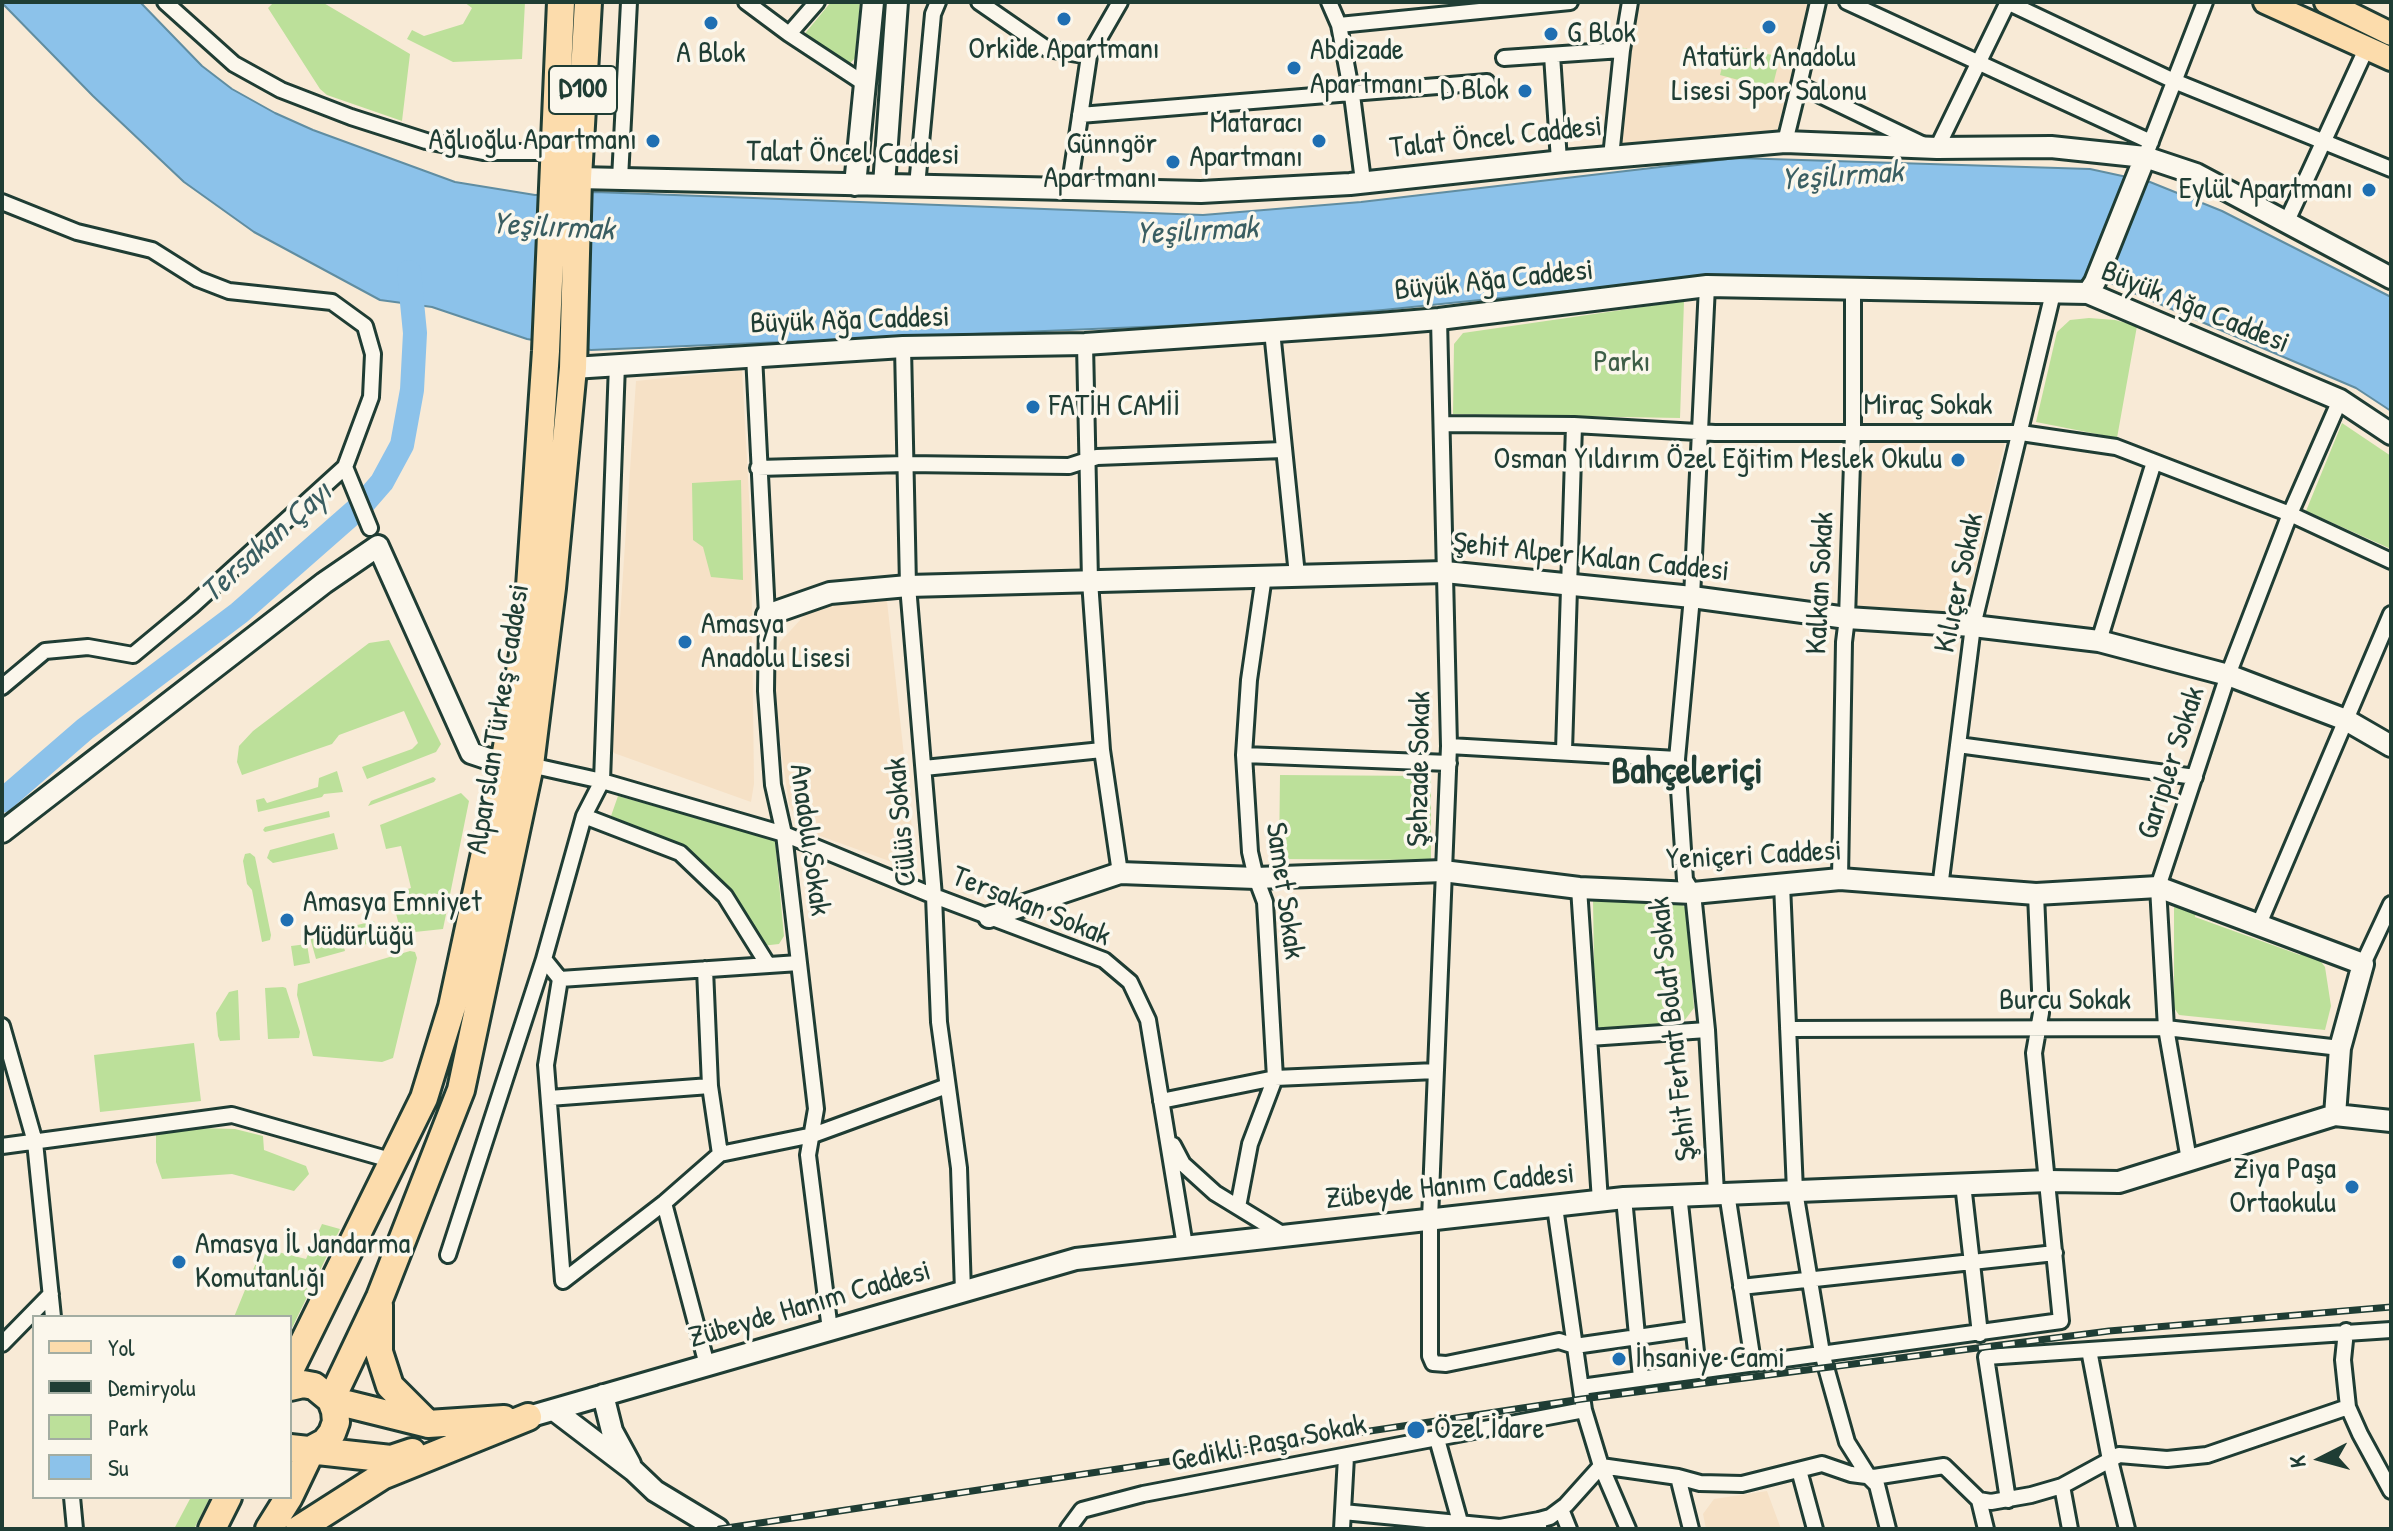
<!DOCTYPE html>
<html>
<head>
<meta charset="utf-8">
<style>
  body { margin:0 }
  #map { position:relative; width:2393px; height:1531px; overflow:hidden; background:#f8ead6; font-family:"Patrick Hand",sans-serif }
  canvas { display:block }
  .frame { position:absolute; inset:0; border:4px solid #1f3d34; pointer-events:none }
  .legend { position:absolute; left:32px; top:1315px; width:260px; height:184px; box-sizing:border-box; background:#fbf7ec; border:2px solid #a3ada2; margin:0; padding:10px 14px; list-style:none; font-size:24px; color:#1f3d34 }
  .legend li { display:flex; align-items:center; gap:16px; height:40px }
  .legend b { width:40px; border:2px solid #a3ada2 }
  .north { position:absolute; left:2281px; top:1419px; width:80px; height:80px; -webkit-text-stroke:6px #fbf7ec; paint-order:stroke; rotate:264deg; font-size:22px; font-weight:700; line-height:32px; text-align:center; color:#1f3d34 }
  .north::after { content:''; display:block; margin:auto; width:28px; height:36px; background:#1f3d34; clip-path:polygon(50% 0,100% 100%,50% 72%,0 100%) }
</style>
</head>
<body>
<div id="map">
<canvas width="2393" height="1531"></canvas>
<div class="frame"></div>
<ul class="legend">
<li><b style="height:10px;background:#fcdcac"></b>Yol</li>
<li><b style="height:10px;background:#1f3d34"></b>Demiryolu</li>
<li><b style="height:22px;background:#bce09a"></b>Park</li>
<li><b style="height:22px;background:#8cc2ea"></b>Su</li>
</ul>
<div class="north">K</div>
</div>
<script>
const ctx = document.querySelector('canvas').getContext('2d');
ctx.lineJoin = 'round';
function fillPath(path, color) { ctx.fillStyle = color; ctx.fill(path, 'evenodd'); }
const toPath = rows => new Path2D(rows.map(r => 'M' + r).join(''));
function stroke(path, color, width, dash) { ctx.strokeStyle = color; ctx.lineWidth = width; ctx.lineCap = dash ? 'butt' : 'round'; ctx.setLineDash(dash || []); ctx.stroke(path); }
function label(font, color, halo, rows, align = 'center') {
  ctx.font = font + ' "Patrick Hand",sans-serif'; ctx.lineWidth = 7; ctx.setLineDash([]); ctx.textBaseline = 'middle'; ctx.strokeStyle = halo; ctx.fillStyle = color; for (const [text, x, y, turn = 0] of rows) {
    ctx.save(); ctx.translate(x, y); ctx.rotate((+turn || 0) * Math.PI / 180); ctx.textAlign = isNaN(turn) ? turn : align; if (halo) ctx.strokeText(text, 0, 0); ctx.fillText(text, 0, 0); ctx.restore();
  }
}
fillPath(toPath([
  [1637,2,1811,2,1777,131,1621,144],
  [742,370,751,532,754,784,751,802,611,752,636,381],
  [1858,437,2006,437,1965,615,1856,611],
  [887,601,915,856,892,862,804,830,789,805,770,672,780,642,811,608,831,603],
  [1767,1491,1781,1529,1706,1529,1703,1514,1714,1499]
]), '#f6e1c6');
fillPath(toPath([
  [274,2,322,2,410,54,402,121,327,95,320,89,268,8],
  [464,2,525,2,522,59,453,62,407,39,412,30,424,36,463,24,472,8],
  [831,2,860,2,855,58,846,68,802,37],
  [1728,44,1780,57,1772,89,1720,75],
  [1684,301,1680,418,1453,414,1454,344,1463,333],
  [2089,318,2115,320,2137,326,2117,438,2036,422,2057,332,2070,320],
  [2342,423,2391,456,2391,549,2306,511],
  [741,480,743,580,711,577,703,547,693,540,692,483],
  [389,640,441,744,436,752,367,779,362,767,412,749,418,743,404,711,339,735,332,744,242,775,237,762,239,746,253,731,369,643],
  [337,771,343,792,324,794,322,797,258,812,256,800,264,798,267,803,318,787,319,778],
  [1280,775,1431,776,1431,860,1279,859],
  [433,777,436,779,434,782,368,806,371,801],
  [461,793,469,801,443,929,405,933,400,929,391,894,411,888,401,846,386,849,380,825],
  [618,796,775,840,784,936,779,944,761,946,731,891,692,851,611,816],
  [329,811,330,817,265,832,263,830,265,827],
  [334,833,338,849,273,863,267,858,270,850],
  [250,853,255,857,271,935,270,940,262,942,252,890,247,884,243,861,245,854],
  [1607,898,1676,900,1687,909,1694,1008,1684,1021,1608,1031,1595,1025,1593,900],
  [2174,905,2196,912,2195,917,2300,955,2305,949,2316,955,2325,967,2331,1006,2325,1030,2179,1015,2174,1008],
  [374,921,379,941,359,946,353,926],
  [339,929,345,951,316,959,309,934],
  [307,944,310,963,294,966,291,946],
  [410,951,415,952,417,958,393,1058,382,1062,313,1056,297,995,298,984],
  [283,987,286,988,300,1032,299,1038,268,1039,265,988],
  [238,990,240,1040,220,1041,218,1036,216,1013,229,992],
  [194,1043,201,1101,100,1112,94,1055],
  [198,1128,235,1129,263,1136,264,1150,306,1166,309,1174,294,1191,232,1174,162,1179,156,1162,156,1135],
  [322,1224,340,1229,290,1332,290,1317,234,1317,262,1248,306,1259],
  [191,1497,210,1497,194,1529,174,1529]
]), '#bce09a');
const water = toPath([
  [140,2,202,66,232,89,275,113,313,130,455,182,535,195,595,192,1203,215,1361,202,1737,158,2090,169,2150,182,2222,211,2391,297,2391,411,2356,388,2106,281,1722,275,1383,310,1212,324,591,350,527,339,432,307,380,300,254,232,184,182,93,96,2,3,140,2]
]);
fillPath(water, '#8cc2ea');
stroke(water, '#608da1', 2);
stroke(toPath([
  [2,801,85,729,239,613,362,505,382,482,402,445,412,390,415,333,409,272]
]), '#8cc2ea', 24);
const street = toPath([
  [165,2,234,64,281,90,351,117,426,141,483,152,554,152],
  [746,2,789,34,865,84],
  [979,2,1047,49,1089,56],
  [1329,2,1339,25,1352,95,1363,181],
  [1818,2,1799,85,1924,145],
  [1847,2,2151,142],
  [2007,2,2174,81,2391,169],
  [1339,25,1570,2],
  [789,34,817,2],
  [1552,55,1559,161],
  [1504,58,1622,50],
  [1080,115,1487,82],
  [1785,142,1799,85],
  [1937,148,2008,2],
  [2148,149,2205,2],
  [1611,157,1622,50,1630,2],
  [620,179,629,2],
  [917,186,933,14,938,2],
  [1069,190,1089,56,1120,2],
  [2,202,77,232,152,250,198,279,229,291,332,302,365,326,373,354,371,397,345,467,370,528],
  [2287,221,2367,47],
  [1707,286,1692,597,1677,759,1685,880,1693,893,1707,1030,1716,1193],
  [1439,319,1449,746,1430,1219,1430,1356,1433,1363,1446,1364,1559,1341,1575,1346,1693,1329],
  [1272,331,1297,575],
  [1085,344,1090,581,1102,750,1120,873],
  [903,347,908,586,934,896,939,1022,959,1168,963,1292],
  [754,355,767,615,766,691,773,785,784,834,816,1109,808,1155,830,1330],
  [1442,424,1574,425,1715,433,2021,433,2116,447,2290,514,2391,561],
  [758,468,905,464,1069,466,1097,457,1283,450],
  [2099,641,2154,462],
  [2,687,45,651,88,647,133,655,192,606,345,467],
  [1958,745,2195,777],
  [1449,746,1677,759],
  [1564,751,1574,425],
  [1244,755,1449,763],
  [530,765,602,781,784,834,934,896,1104,960,1130,982,1148,1020,1185,1246],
  [924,768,1102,750],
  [584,816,680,853,725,896,768,965],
  [1840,879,1844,642,1847,618,1853,432,1853,289],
  [1782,884,1795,1191,1822,1353,1847,1442,1869,1477,1877,1485,1888,1529],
  [1579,888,1600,1201],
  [1940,888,1973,626,2053,293],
  [2259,924,2391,614],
  [2363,964,2391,904],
  [705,969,710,1086,720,1154],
  [560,979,799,963],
  [2,1026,35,1142,53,1317],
  [1788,1029,2166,1028,2340,1048],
  [1589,1038,1707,1030],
  [549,1098,710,1086],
  [1161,1101,1275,1078,1436,1071],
  [1173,1145,1183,1164,1215,1193,1282,1234],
  [2,1146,232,1115,394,1161],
  [2189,1160,2166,1028,2158,887,2228,675,2290,514,2340,400],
  [1963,1184,1980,1334],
  [1727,1193,1753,1362],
  [1679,1194,1698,1370],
  [1624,1198,1641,1378],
  [664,1203,707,1365],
  [1238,1207,1250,1144,1275,1078,1265,902,1256,878,1250,852,1244,755,1249,680,1264,576],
  [1555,1207,1584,1410,1601,1466,1628,1529],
  [448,1255,544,959],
  [563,1281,546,1065,560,979,544,959,584,816,602,781,617,364],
  [563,1281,664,1203,720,1154,813,1135,947,1086],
  [1741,1287,2055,1253],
  [2346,1331,2343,1360,2348,1407,2360,1434,2391,1491],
  [2,1344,51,1294],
  [2089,1350,2391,1330],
  [1581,1387,2061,1321,2034,1053,2041,1013,2036,894],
  [1437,1439,1462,1529],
  [1601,1466,1678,1477,1700,1483,1742,1484,1822,1464,1851,1474,1874,1477,1944,1466,1979,1500,1991,1502,2031,1495,2062,1486,2119,1455,2167,1459,2207,1455,2348,1407],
  [1799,1470,1815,1529],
  [1678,1477,1691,1529],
  [2062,1486,2070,1529],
  [72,1497,75,1529],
  [1979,1500,1986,1529],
  [2008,1500,1986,1357,2089,1350,2110,1460,2127,1529],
  [1561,1509,1569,1529],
  [1343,1512,1500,1527,1539,1520],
  [1539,1528,1539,1520,1550,1517,1566,1505,1601,1466],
  [1068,1529,1082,1510,1143,1494,1584,1410],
  [1342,1529,1346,1457]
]);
const secondary = toPath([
  [578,178,1201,192,1350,184,1563,161,1785,142,1937,148,2051,147,2145,157,2196,174,2391,278],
  [855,185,873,2],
  [884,185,897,2],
  [2088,293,2095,282,2145,157],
  [573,368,903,347,1085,344,1379,324,1439,319,1707,286,2088,293,2340,400,2391,434],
  [767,615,830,593,908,586,1445,572,1692,597,1847,618,1973,626,2099,641,2228,675,2346,720,2391,746],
  [2,832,324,583,378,546,471,753,504,764],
  [989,917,1120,873,1256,878,1443,871,1579,888,1693,893,1840,879,2036,894,2158,887,2363,964,2340,1048,2335,1115],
  [603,1395,612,1431,630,1464],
  [554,1410,634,1471,655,1491,718,1529],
  [528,1417,1076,1259,1624,1198,2048,1181,2119,1182,2335,1115,2391,1121]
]);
const primary = toPath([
  [2265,2,2391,59],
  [2326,2,2391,34]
]);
const highway = toPath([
  [379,1305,379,1352,390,1386,428,1424],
  [290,1370,424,1098,452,1007,504,764,527,631,546,351,561,2],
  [290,1387,303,1384,314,1386,331,1400,335,1411,336,1422,332,1433,325,1442,312,1449],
  [331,1400,380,1297,461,1090,530,765,552,588,573,368,578,178,588,2],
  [331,1400,428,1424,504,1419],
  [290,1448,391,1459,412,1452],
  [290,1495,312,1449],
  [212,1529,228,1497],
  [269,1529,289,1497],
  [299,1529,382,1476,528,1417]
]);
stroke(street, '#1f3d34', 20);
stroke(secondary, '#1f3d34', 26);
stroke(primary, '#1f3d34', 28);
stroke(highway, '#1f3d34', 32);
stroke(street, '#fbf7ec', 14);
stroke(secondary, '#fbf7ec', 20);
stroke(primary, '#fcdcac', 22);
stroke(highway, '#fcdcac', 26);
const rail = toPath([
  [720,1529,1582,1399,2109,1331,2391,1307]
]);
stroke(rail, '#1f3d34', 7);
stroke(rail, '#fbf7ec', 4, [12]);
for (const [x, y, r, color] of [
  [1064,19,8,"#1f6fb2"],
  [711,23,8,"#1f6fb2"],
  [1769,27,8,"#1f6fb2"],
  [1551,34,8,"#1f6fb2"],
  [1294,68,8,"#1f6fb2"],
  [1525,91,8,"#1f6fb2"],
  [653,141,8,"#1f6fb2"],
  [1319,141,8,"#1f6fb2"],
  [1173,162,8,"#1f6fb2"],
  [2369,190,8,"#1f6fb2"],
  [1033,407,8,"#1f6fb2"],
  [1958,460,8,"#1f6fb2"],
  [685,642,8,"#1f6fb2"],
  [287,920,8,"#1f6fb2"],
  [2352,1187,8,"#1f6fb2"],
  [179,1262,8,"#1f6fb2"],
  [1619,1359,8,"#1f6fb2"],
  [1416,1430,10,"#1f6fb2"]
]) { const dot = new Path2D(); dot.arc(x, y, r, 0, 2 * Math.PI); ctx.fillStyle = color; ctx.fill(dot); stroke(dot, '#fbf7ec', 3); }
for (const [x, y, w] of [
  [583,90,68]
]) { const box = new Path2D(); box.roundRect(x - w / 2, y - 24, w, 48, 6); ctx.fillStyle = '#fbf7ec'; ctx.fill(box); stroke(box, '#1f3d34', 2); }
label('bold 28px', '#1f3d34', null, [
  ["D100",583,90]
]);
label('30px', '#1f3d34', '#fbf7ec', [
  ["G Blok",1567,34],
  ["Orkide Apartmanı",1064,50,"center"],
  ["Abdizade",1310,51],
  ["Apartmanı",1310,85],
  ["A Blok",711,54,"center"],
  ["Atatürk Anadolu",1769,58,"center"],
  ["Lisesi Spor Salonu",1769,92,"center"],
  ["D Blok",1509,91,"right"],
  ["Mataracı",1303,124,"right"],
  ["Apartmanı",1303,158,"right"],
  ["Ağlıoğlu Apartmanı",637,141,"right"],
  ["Günngör",1157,145,"right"],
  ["Apartmanı",1157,179,"right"],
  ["Eylül Apartmanı",2353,190,"right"],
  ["FATİH CAMİİ",1049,407],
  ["Osman Yıldırım Özel Eğitim Meslek Okulu",1942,460,"right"],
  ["Amasya",701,625],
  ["Anadolu Lisesi",701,659],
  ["Amasya Emniyet",303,903],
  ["Müdürlüğü",303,937],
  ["Ziya Paşa",2336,1170,"right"],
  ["Ortaokulu",2336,1204,"right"],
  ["Amasya İl Jandarma",195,1245],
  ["Komutanlığı",195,1279],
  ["İhsaniye Cami",1635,1359],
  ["Özel İdare",1434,1430]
], 'left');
label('30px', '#1f3d34', '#fbf7ec', [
  ["Talat Öncel Caddesi",1496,138,-6],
  ["Talat Öncel Caddesi",853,154,1],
  ["Büyük Ağa Caddesi",1494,281,-6],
  ["Büyük Ağa Caddesi",2195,308,22],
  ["Büyük Ağa Caddesi",850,321,-2],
  ["Miraç Sokak",1928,406],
  ["Şehit Alper Kalan Caddesi",1591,558,6],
  ["Kalkan Sokak",1821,583,-87],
  ["Kılıçer Sokak",1960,583,-78],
  ["Alparslan Türkeş Caddesi",499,719,-81],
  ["Garipler Sokak",2172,763,-72],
  ["Şehzade Sokak",1420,769,-89],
  ["Cülüs Sokak",902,822,-95],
  ["Anadolu Sokak",809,840,82],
  ["Yeniçeri Caddesi",1754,856,-3],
  ["Samet Sokak",1284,891,82],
  ["Tersakan Sokak",1031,907,22],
  ["Burcu Sokak",2065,1001],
  ["Şehit Ferhat Bolat Sokak",1674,1029,-96],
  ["Zübeyde Hanım Caddesi",1450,1187,-6],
  ["Zübeyde Hanım Caddesi",810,1305,-16],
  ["Gedikli Paşa Sokak",1269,1444,-11]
]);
label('30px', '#3e5e48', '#fbf7ec', [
  ["Parkı",1622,363]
]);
label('italic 32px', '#3a5e62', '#fbf7ec', [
  ["Yeşilırmak",1842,177,-4],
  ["Yeşilırmak",553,228,3],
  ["Yeşilırmak",1197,232,-3],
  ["Tersakan Çayı",267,543,-42]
]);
label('bold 38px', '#1f3d34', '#fbf7ec', [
  ["Bahçeleriçi",1687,773]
]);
</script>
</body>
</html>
